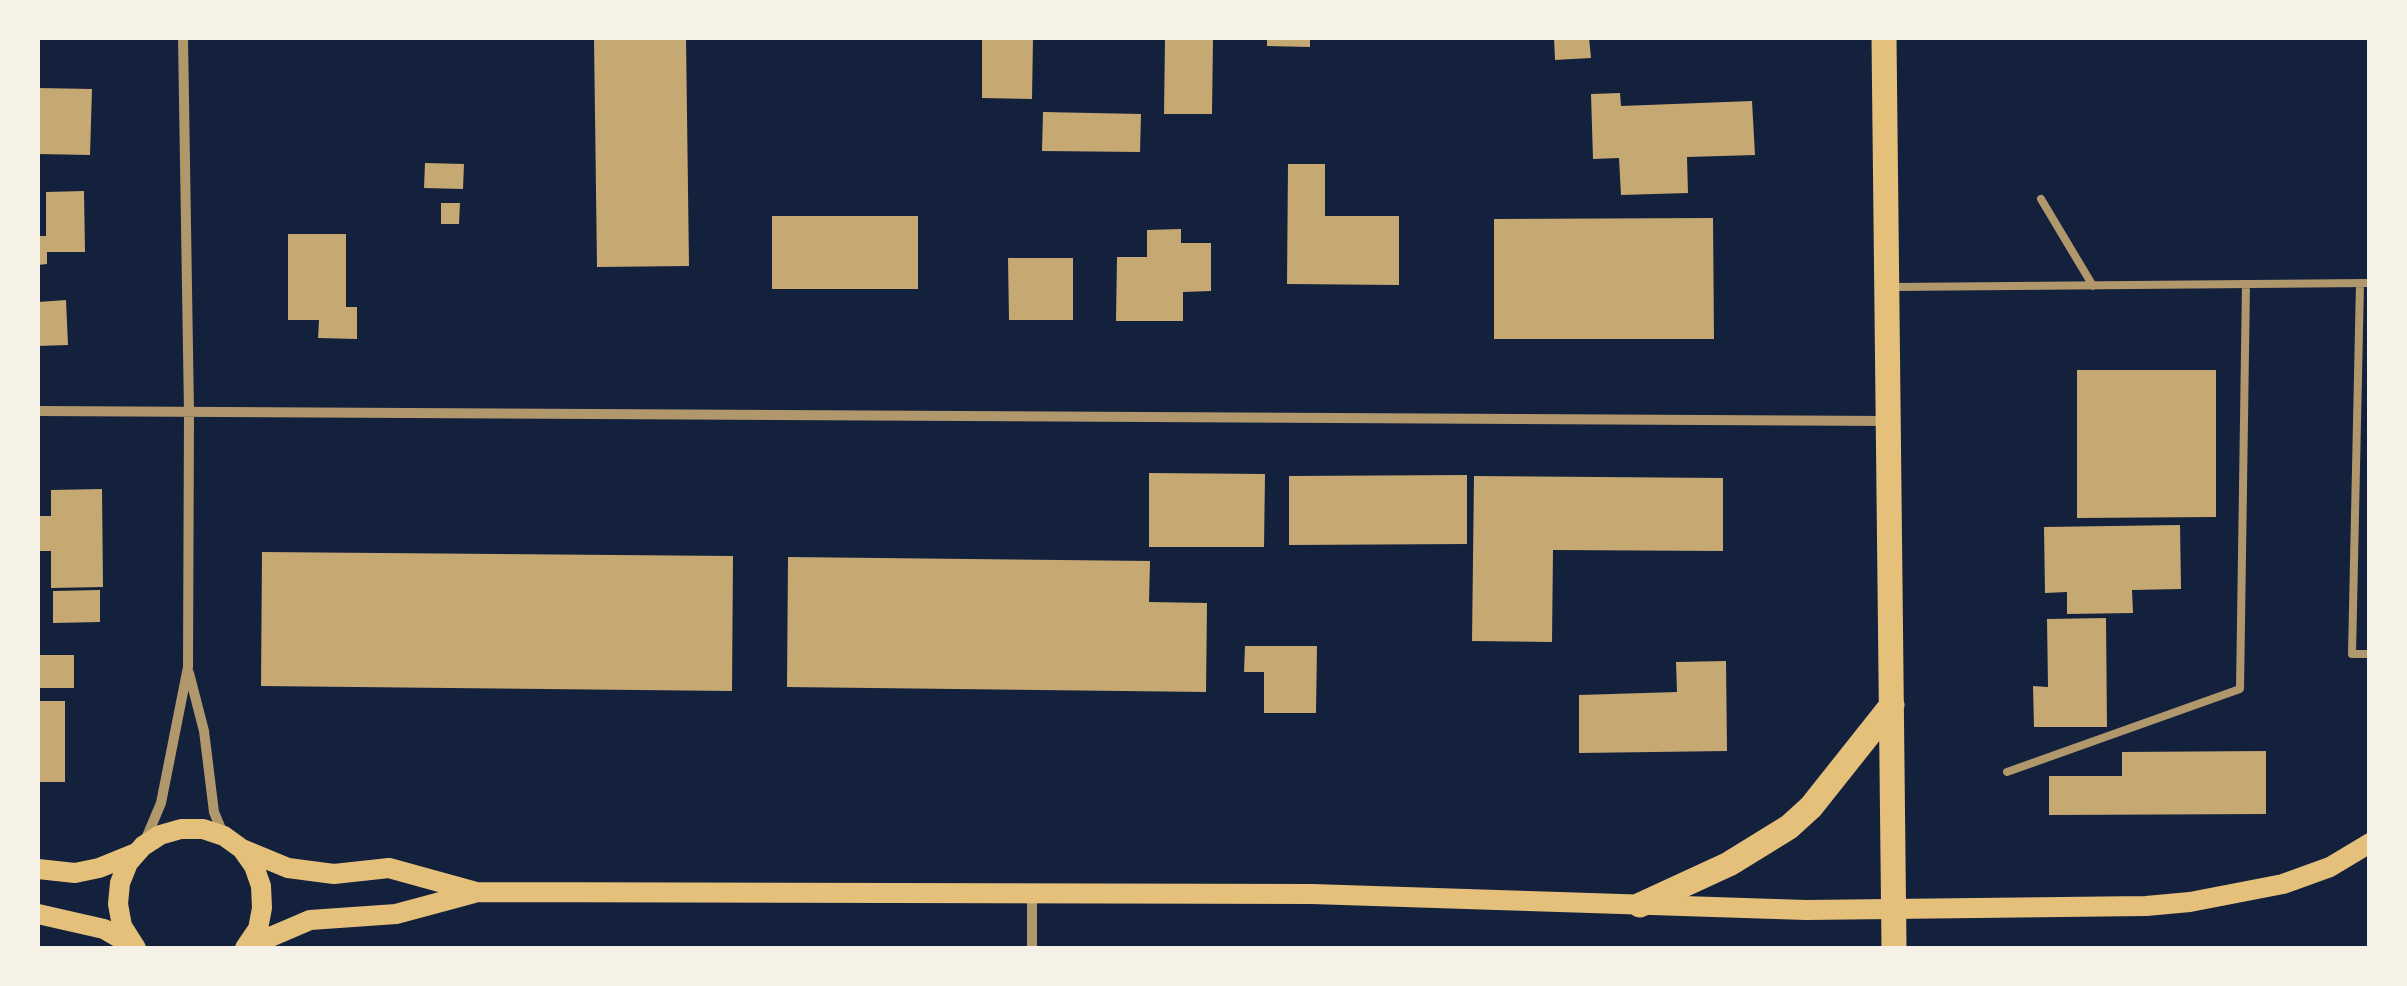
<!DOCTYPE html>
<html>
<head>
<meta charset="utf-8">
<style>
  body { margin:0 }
  #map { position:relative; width:2407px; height:986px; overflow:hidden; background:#14213d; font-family:Quicksand,sans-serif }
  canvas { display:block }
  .frame { position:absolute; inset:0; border:40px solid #f6f1e7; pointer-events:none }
</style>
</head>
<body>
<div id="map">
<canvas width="2407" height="986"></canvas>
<div class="frame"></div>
</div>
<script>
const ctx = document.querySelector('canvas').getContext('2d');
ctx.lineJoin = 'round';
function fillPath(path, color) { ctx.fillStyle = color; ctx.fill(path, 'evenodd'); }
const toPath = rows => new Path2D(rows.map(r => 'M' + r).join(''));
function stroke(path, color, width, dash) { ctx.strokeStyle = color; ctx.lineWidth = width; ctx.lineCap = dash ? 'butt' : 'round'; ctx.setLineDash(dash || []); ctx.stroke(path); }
fillPath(toPath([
  [594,38,686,38,689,266,597,267],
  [982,38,1033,38,1032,99,982,98],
  [1165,38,1213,38,1212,114,1164,114],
  [1267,38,1310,38,1310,47,1267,46],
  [1554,38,1589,38,1591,58,1555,60],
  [38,88,92,89,90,155,38,154],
  [1620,93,1621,106,1752,101,1755,155,1687,157,1688,193,1621,195,1619,158,1593,159,1591,94],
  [1043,112,1141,114,1140,152,1042,151],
  [425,163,464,164,463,189,424,188],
  [1288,164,1325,164,1325,216,1399,216,1399,285,1287,284],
  [84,191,85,252,47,252,47,264,38,265,38,236,46,236,46,192],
  [441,203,460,203,459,224,441,224],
  [772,216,918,216,918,289,772,289],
  [1713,218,1714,339,1494,339,1494,219],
  [1181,229,1181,243,1211,243,1211,291,1183,292,1183,321,1116,321,1117,257,1147,257,1147,230],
  [288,234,346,234,346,307,357,307,357,339,318,338,319,320,288,320],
  [1008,258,1073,258,1073,320,1009,320],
  [66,300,68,345,38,346,38,302],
  [2077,370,2216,370,2216,517,2077,518],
  [1149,473,1265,474,1264,547,1149,547],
  [1467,475,1467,544,1289,545,1289,476],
  [1474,476,1723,478,1723,551,1553,550,1552,642,1472,641],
  [102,489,103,587,51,588,51,551,38,551,38,516,51,516,51,490],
  [2180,525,2181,589,2132,590,2133,613,2067,614,2067,592,2045,593,2044,527],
  [262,552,733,556,732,691,261,686],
  [788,557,1150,561,1149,602,1207,603,1206,692,787,687],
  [100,590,100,622,53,623,53,591],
  [2106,618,2107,727,2034,727,2033,686,2048,687,2047,619],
  [1245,646,1317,646,1316,713,1264,713,1264,672,1244,672],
  [38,655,74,655,74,688,38,688],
  [1726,661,1727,751,1579,753,1579,695,1677,692,1676,662],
  [38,701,65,701,65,782,38,782],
  [2266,751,2266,814,2049,815,2049,776,2122,776,2122,752]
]), '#c6a872');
stroke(toPath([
  [2041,199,2093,286],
  [2360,283,2352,654,2370,654],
  [1893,287,2370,283],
  [2007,772,2240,689,2246,284]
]), '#b1986c', 8);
stroke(toPath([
  [38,411,1888,421],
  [189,673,204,731,214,812,224,836],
  [145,841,161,803,188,667,189,412,183,38],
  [1032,948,1032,893]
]), '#b1986c', 10);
stroke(toPath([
  [242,849,288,868,334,874,389,868,476,892,1312,894,1806,910,2146,906,2190,902,2283,884,2330,867,2370,843],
  [38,869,75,873,99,868,136,853],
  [38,914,104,929,130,944],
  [247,947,310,920,396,914,474,893],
  [136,948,122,926,118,904,120,883,128,863,143,846,160,835,181,829,203,829,224,836,242,849,254,866,261,886,262,908,258,929,245,948]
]), '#e5c07b', 20);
stroke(toPath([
  [1884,38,1894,948],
  [1640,905,1729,864,1789,827,1811,807,1892,705]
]), '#e5c07b', 25);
</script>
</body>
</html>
